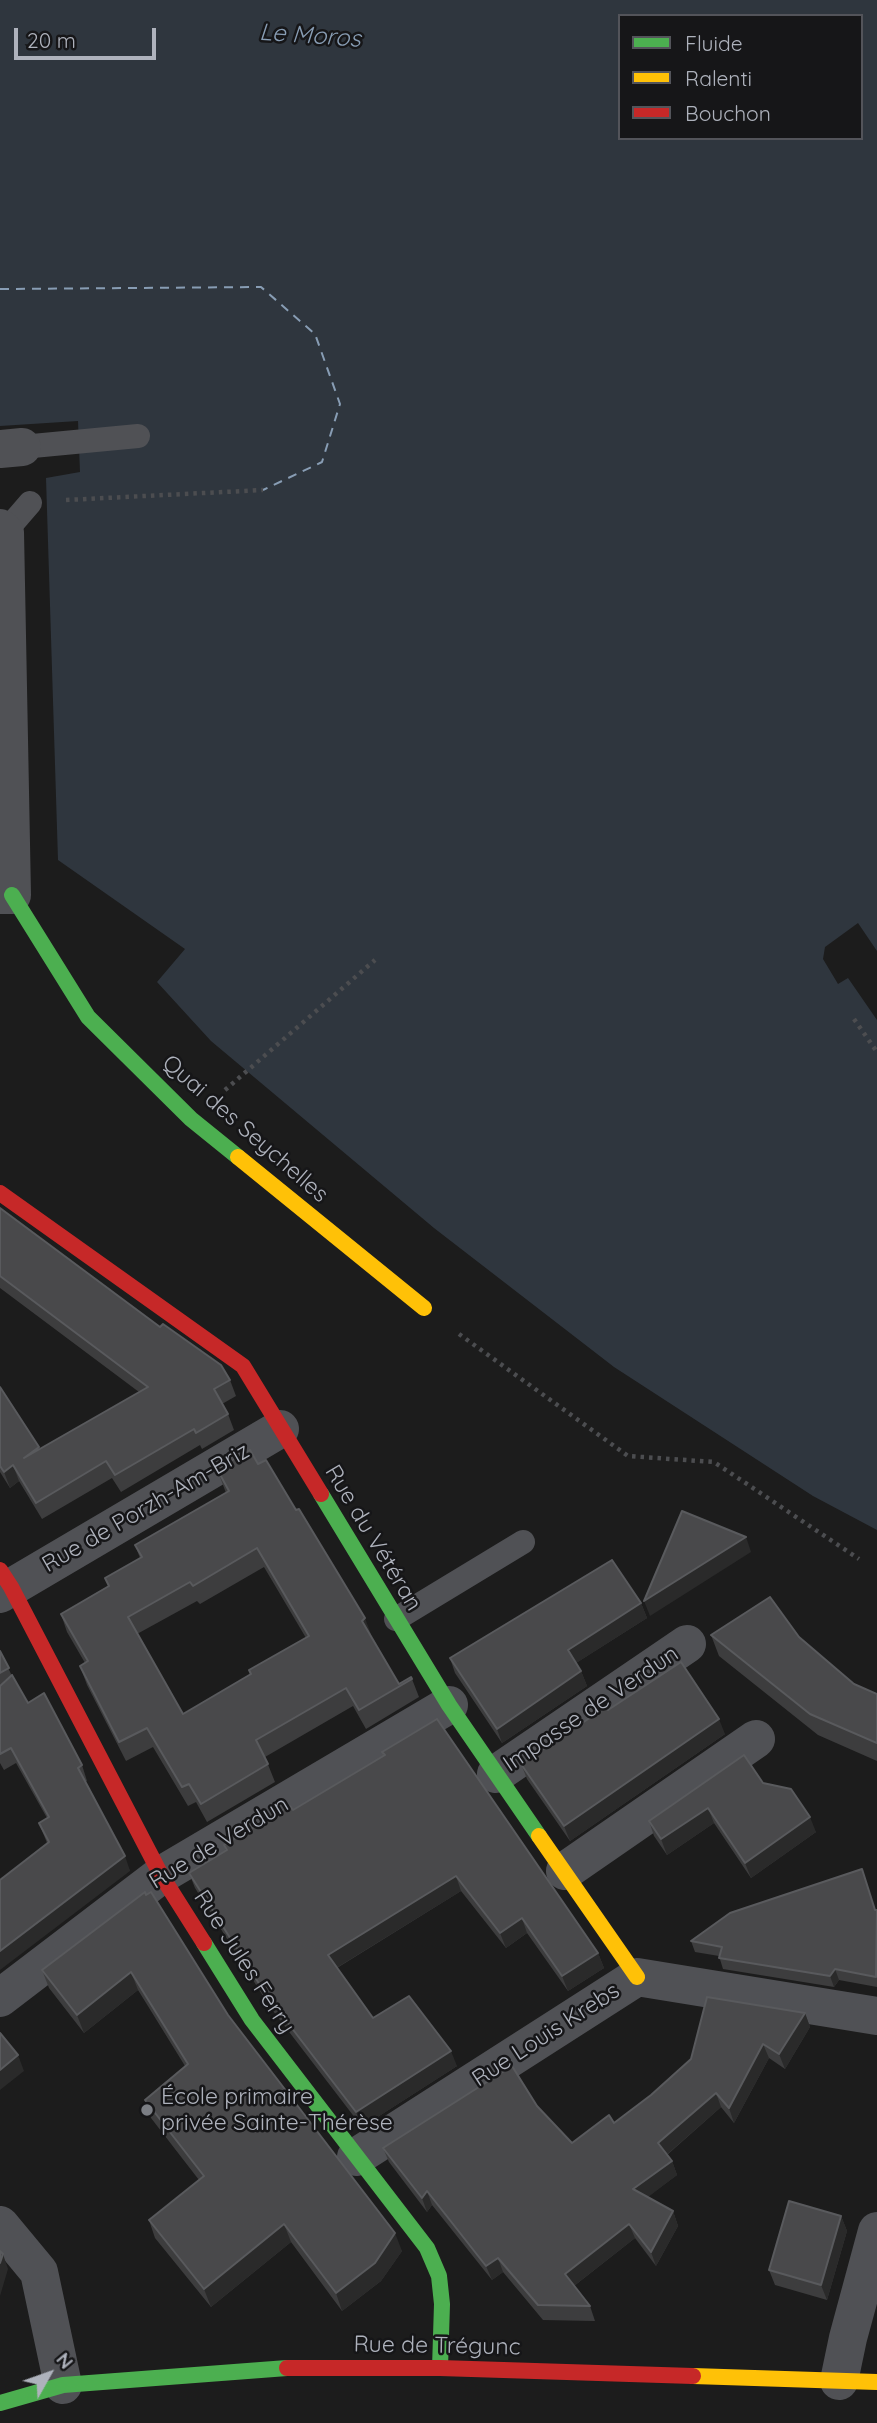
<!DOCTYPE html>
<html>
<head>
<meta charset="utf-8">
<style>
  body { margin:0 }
  #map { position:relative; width:877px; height:2423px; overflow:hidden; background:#1c1c1c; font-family:Quicksand,sans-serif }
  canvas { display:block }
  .legend { position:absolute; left:618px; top:14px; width:245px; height:126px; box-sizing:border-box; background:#161618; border:2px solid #53545a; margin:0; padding:9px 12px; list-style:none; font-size:21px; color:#aeb2bc }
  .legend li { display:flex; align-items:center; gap:14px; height:35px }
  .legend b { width:35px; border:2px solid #53545a }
  .north { position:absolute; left:14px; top:2339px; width:70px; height:70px; -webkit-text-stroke:5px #161618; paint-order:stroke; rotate:50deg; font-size:19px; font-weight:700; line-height:28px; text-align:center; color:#aeb2bc }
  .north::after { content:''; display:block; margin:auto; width:24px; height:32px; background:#aeb2bc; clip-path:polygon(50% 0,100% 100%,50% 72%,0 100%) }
  .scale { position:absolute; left:14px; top:28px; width:142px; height:32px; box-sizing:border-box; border:4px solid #aeb2bc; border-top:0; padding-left:9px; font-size:21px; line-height:24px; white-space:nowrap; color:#aeb2bc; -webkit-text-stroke:5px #161618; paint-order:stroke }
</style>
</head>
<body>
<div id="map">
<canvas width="877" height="2423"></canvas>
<ul class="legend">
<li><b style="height:9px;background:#4caf50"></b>Fluide</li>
<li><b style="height:9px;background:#ffc107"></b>Ralenti</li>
<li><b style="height:9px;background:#c62828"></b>Bouchon</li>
</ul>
<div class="north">N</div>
<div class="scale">20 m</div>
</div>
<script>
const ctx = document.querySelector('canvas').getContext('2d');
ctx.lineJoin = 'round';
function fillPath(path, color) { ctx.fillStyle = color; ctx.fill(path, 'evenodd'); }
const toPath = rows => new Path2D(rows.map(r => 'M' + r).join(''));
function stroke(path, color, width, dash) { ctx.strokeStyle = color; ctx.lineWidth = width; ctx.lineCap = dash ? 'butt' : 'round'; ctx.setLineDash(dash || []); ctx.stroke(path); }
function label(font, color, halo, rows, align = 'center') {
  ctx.font = font + ' Quicksand,sans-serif'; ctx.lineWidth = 5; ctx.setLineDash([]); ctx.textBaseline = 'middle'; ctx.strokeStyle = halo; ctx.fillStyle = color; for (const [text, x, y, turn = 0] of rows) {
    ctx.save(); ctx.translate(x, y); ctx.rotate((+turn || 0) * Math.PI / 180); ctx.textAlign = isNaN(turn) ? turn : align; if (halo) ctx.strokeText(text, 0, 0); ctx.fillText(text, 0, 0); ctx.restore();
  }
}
fillPath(toPath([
  [0,0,877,0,877,1530,813,1496,614,1367,434,1228,211,1041,157,982,185,949,58,860,46,478,80,472,78,421,0,426],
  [620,16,861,16,861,138,620,138]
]), '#2f363e');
fillPath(toPath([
  [858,923,877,951,877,1020,848,978,838,984,823,959,825,947]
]), '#1c1c1c');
stroke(toPath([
  [0,289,261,287,315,334,340,404,322,462,263,490]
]), '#889db4', 2, [9, 7]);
stroke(toPath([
  [66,500,263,490],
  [854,1019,877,1052],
  [225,1090,375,960],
  [459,1334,628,1456,714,1462,859,1559]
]), '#4c4d50', 4.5, [3.5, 5]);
stroke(toPath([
  [22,447,138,436],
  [5,532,30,503],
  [396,1619,523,1542]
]), '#505155', 24);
stroke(toPath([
  [0,449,22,447],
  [0,528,5,532,12,895,0,895],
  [0,1594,280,1429],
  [496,1774,687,1644],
  [565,1871,756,1739],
  [0,1998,161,1875,449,1705],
  [356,2157,637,1977,877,2016],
  [0,2225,39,2272,63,2385],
  [839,2381,848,2338,877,2231]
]), '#505155', 38);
stroke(toPath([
  [12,895,88,1017,191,1119,238,1157],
  [321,1494,449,1705,539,1836],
  [204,1943,252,2020,427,2248,439,2276,442,2304,440,2368],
  [0,2403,63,2385,287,2368]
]), '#4caf50', 16);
stroke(toPath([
  [238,1157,424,1308],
  [539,1836,637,1977],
  [693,2376,877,2382]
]), '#ffc107', 16);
stroke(toPath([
  [0,1193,243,1366,321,1494],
  [0,1570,11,1587,161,1875,204,1943],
  [287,2368,440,2368,693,2376]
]), '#c62828', 16);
fillPath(toPath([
  [0,1208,230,1380,236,1396,222,1404,228,1414,234,1430,202,1449,200,1445,121,1492,112,1478,42,1519,19,1481,10,1488,0,1472,0,1387,39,1449,139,1392,0,1288],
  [258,1464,371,1637,399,1684,412,1679,419,1697,366,1729,353,1706,265,1757,275,1782,207,1822,196,1802,188,1806,153,1747,126,1761,87,1685,80,1666,85,1663,67,1632,61,1614,108,1586,105,1578,140,1558,135,1545,226,1493,217,1469],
  [264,1567,306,1638,249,1670,250,1675,183,1714,137,1634,197,1601,200,1604],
  [641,1603,647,1618,576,1663,581,1671,587,1686,502,1743,455,1673,450,1658],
  [711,1635,799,1637,854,1684,877,1694,877,1761,818,1735,719,1656],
  [0,1651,12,1676,28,1703,82,1765,87,1781,85,1782,130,1871,47,1843,39,1823,47,1818,16,1763,4,1770,0,1763],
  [608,1710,725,1734,570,1841,527,1779,521,1764],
  [382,1752,598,1953,604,1968,568,1991,527,1933,506,1948,461,1891,337,1968,373,2018,457,2066,362,2127,270,2007,195,1888,189,1873,226,1851,224,1845,293,1810,384,1756],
  [763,1783,816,1832,751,1878,714,1823,667,1855,654,1836,649,1821],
  [145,1892,228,2015,402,2251,381,2281,342,2311,291,2242,211,2307,155,2238,149,2220,199,2180,151,2118,145,2100,185,2066,138,1990,84,2033,49,1988,42,1970],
  [877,1910,877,1987,839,1980,834,1987,723,1969,719,1956,695,1952,691,1941],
  [805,2013,810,2027,785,2069,769,2058,734,2123,721,2107,667,2155,672,2161,677,2175,647,2197,673,2211,678,2226,656,2266,635,2238,574,2286,590,2306,595,2321,543,2320,503,2272,492,2280,432,2205,427,2212,389,2162,383,2148,537,2106,572,2143,614,2123],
  [841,2216,847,2231,827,2300,775,2285,769,2270]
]), '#3d3d3e');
fillPath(toPath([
  [13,1465,19,1481,10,1488,4,1472],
  [746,1537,751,1552,650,1616,644,1601],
  [641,1603,647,1618,573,1665,568,1650],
  [365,1618,372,1637,362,1621],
  [581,1671,587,1686,502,1743,497,1729],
  [719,1719,725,1734,570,1841,564,1826],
  [708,1808,714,1823,667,1855,661,1839],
  [810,1817,816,1832,751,1878,745,1863],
  [125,1856,130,1871,0,1970,0,1951],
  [456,1876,461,1891,333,1970,328,1955],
  [522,1918,527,1933,506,1948,500,1933],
  [598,1953,604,1968,568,1991,562,1976],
  [835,1969,839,1980,834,1987,830,1976],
  [131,1972,138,1990,84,2033,77,2015],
  [805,2013,810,2027,785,2069,779,2054],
  [763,2044,769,2058,734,2123,729,2108],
  [451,2051,457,2066,362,2127,356,2112],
  [18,2055,24,2071,0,2090,0,2070],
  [716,2093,721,2107,664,2157,658,2143],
  [672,2161,677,2175,639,2204,633,2189],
  [427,2191,432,2205,427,2212,422,2198],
  [673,2211,678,2226,656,2266,651,2252],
  [841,2216,847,2231,827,2300,821,2285],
  [284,2224,291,2242,211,2307,204,2289],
  [629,2224,635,2238,570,2289,565,2274],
  [395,2233,402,2251,381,2281,342,2311,336,2293],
  [3,2254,8,2269,0,2296,0,2263],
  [498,2258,503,2272,492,2280,486,2266]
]), '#2a2a2a');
const building = toPath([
  [0,1208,160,1327,163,1324,221,1365,230,1380,214,1389,228,1414,196,1433,194,1429,115,1475,106,1461,36,1503,13,1465,4,1472,0,1466,0,1387,39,1447,24,1458,148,1387,0,1276,0,1208],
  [250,1450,258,1464,266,1460,296,1510,299,1509,365,1618,362,1621,399,1684,411,1677,412,1679,359,1710,346,1688,256,1740,268,1764,201,1804,189,1784,182,1787,147,1728,119,1742,80,1666,88,1661,61,1614,109,1586,105,1578,142,1557,135,1545,229,1491,217,1469,250,1450],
  [257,1548,309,1636,249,1670,251,1674,183,1714,128,1617,190,1582,193,1586,257,1548],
  [682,1511,746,1537,644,1601,682,1511],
  [612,1560,641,1603,568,1650,581,1671,497,1729,450,1658,612,1560],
  [770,1597,799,1637,854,1684,877,1694,877,1743,810,1714,711,1635,770,1597],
  [0,1651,9,1668,0,1673,0,1651],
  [681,1662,719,1719,564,1826,521,1764,606,1707,608,1710,681,1662],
  [12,1675,28,1703,44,1693,82,1765,78,1768,125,1856,0,1951,0,1880,49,1842,39,1823,49,1817,11,1748,0,1754,0,1686,12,1675],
  [437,1719,598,1953,562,1976,522,1918,500,1933,456,1876,328,1955,373,2018,409,1996,451,2051,356,2112,265,1993,189,1873,227,1850,224,1845,290,1806,293,1810,385,1755,382,1752,437,1719],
  [744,1755,763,1783,791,1789,810,1817,745,1863,708,1808,661,1839,649,1821,744,1755],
  [862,1869,875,1910,877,1910,876,1977,835,1969,830,1976,719,1958,722,1947,691,1941,730,1913,862,1869],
  [145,1892,146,1895,151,1892,228,2015,395,2233,375,2263,336,2293,284,2224,204,2289,149,2220,204,2176,145,2100,188,2064,131,1972,77,2015,42,1970,145,1892],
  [707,1997,805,2013,779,2054,763,2044,729,2108,716,2093,658,2143,672,2161,633,2189,673,2211,651,2252,629,2224,565,2274,590,2306,538,2305,498,2258,486,2266,427,2191,422,2198,383,2148,512,2066,537,2106,572,2143,609,2115,614,2123,651,2095,691,2059,707,1997],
  [0,2033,18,2055,0,2070,0,2033],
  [789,2201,841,2216,821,2285,769,2270,789,2201],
  [0,2251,3,2254,0,2263,0,2251]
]);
fillPath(building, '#49494b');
stroke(building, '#595a5d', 2);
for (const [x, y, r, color] of [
  [147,2110,7,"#7b7e84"]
]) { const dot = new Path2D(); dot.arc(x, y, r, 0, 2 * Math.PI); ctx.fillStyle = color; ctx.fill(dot); stroke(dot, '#161618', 2.5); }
label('23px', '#aeb2bc', '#161618', [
  ["Quai des Seychelles",245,1129,41],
  ["Rue de Porzh-Am-Briz",146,1508,-30],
  ["Rue du Vétéran",373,1538,59],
  ["Impasse de Verdun",591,1709,-34],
  ["Rue de Verdun",219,1843,-31],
  ["Rue Jules Ferry",244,1962,57],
  ["Rue Louis Krebs",546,2035,-33],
  ["Rue de Trégunc",437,2346,1]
]);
label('23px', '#aeb2bc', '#161618', [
  ["École primaire",161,2097],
  ["privée Sainte-Thérèse",161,2123]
], 'left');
label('italic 24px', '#889db4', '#161618', [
  ["Le Moros",310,36,4]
]);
</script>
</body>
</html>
